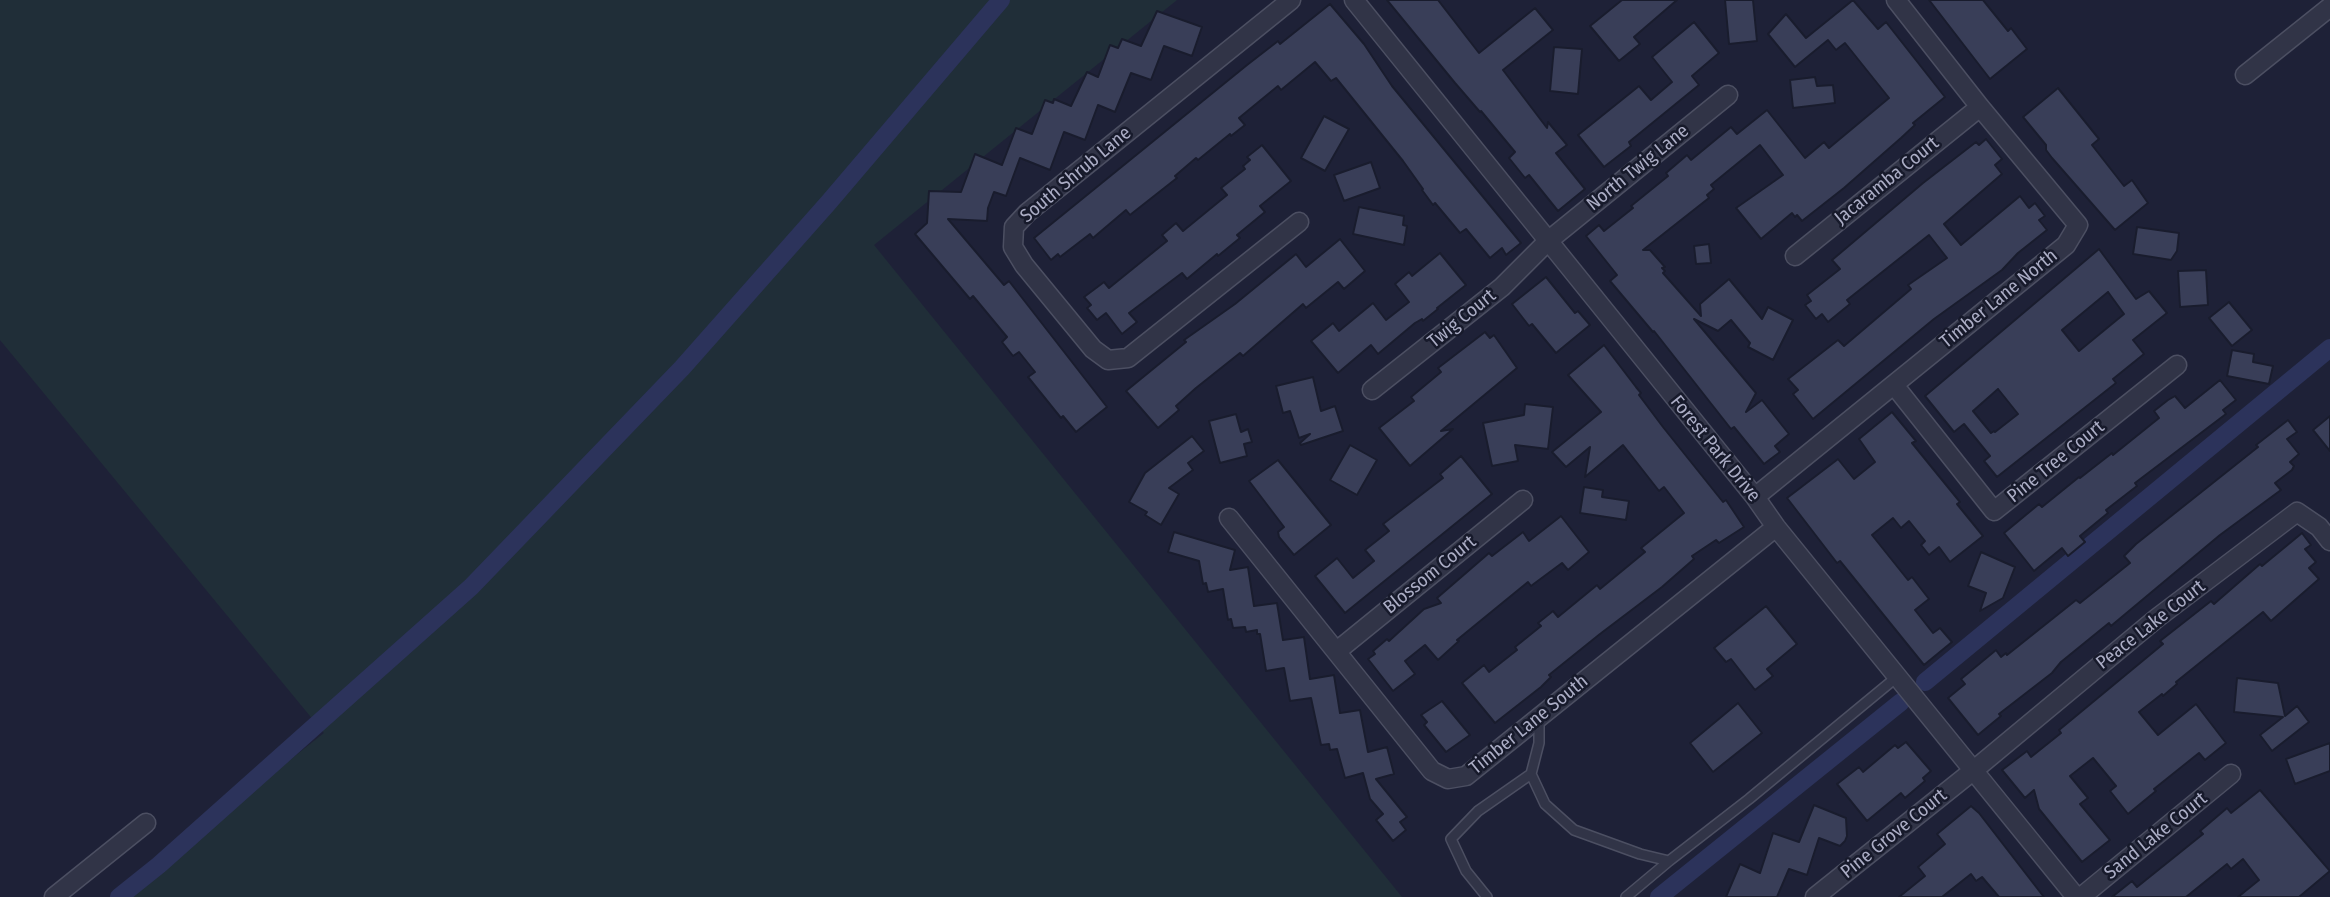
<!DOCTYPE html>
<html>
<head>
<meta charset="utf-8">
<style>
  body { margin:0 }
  canvas { display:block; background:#1e2137 }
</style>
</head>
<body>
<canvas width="2330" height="897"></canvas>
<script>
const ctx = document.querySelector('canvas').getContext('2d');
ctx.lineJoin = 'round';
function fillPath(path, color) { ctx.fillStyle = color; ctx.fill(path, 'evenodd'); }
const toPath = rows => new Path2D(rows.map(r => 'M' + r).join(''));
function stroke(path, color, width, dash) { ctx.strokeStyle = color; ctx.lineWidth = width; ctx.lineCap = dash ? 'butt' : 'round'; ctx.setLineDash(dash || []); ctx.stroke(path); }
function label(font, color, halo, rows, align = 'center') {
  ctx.font = font + ' "Fira Sans Condensed",sans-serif'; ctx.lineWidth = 5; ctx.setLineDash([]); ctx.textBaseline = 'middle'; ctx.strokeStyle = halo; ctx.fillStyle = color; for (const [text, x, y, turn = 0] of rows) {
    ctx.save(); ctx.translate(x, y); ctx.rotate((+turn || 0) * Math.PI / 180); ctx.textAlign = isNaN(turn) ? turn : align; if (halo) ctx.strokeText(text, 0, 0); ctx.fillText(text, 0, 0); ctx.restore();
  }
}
fillPath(toPath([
  [0,0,1177,0,874,245,1402,897,117,897,324,733,0,340]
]), '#202e38');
stroke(toPath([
  [1925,682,2330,348],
  [119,897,159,865,471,587,682,368,829,202,1001,0],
  [1659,897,1901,702]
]), '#2c335b', 18);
const building = toPath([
  [1387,0,1438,0,1479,53,1535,8,1553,30,1503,70,1547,128,1548,122,1567,145,1556,153,1585,189,1558,211,1529,175,1525,178,1509,158,1515,152,1481,111,1480,112,1455,83,1387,0],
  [1622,0,1677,0,1634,37,1640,44,1619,61,1590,26,1622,0],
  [1725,0,1753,0,1757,41,1729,44,1725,0],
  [1853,0,1878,29,1886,22,1945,97,1913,123,1915,125,1901,138,1844,188,1802,221,1797,215,1795,217,1792,213,1761,239,1736,208,1783,175,1760,145,1711,185,1714,189,1707,195,1709,198,1643,250,1650,250,1665,267,1662,268,1665,271,1663,273,1701,316,1700,304,1729,279,1762,319,1768,307,1793,320,1773,360,1748,347,1750,343,1731,320,1718,331,1694,319,1756,393,1746,412,1762,400,1789,434,1775,446,1780,452,1764,464,1734,427,1731,429,1654,331,1653,332,1610,281,1617,275,1586,236,1599,225,1604,231,1633,208,1631,206,1668,176,1666,173,1687,155,1691,160,1731,127,1737,134,1767,110,1805,158,1824,142,1829,148,1889,98,1845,43,1836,50,1828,40,1795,67,1768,34,1786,14,1806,38,1853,0],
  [1929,0,1983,0,2008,31,2011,28,2027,49,1990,79,1929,0],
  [1330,4,1364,44,1392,86,1521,243,1506,255,1502,248,1490,258,1466,229,1460,233,1435,203,1433,205,1422,190,1423,189,1403,161,1336,78,1331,81,1315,62,1281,90,1278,86,1239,118,1245,125,1231,136,1230,134,1198,160,1196,158,1175,176,1177,178,1130,215,1126,210,1093,238,1090,234,1060,257,1058,254,1051,260,1034,238,1247,65,1278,41,1280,44,1330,4],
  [1157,11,1202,27,1192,56,1164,46,1151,80,1131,73,1115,112,1098,105,1085,140,1064,132,1050,170,1020,158,1006,196,994,192,988,208,987,221,948,219,1004,285,1009,281,1107,407,1076,432,1063,416,1061,418,1028,377,1035,372,1019,352,1013,356,1002,342,1007,337,973,296,970,299,915,234,927,223,929,191,961,192,975,154,1002,165,1016,128,1032,134,1045,100,1053,103,1054,99,1071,106,1087,72,1098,77,1110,45,1118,48,1122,39,1141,46,1157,11],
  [1694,22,1719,53,1692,76,1699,85,1629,142,1631,146,1604,167,1578,135,1639,86,1651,100,1672,82,1652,57,1694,22],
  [1554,47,1582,49,1578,94,1550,91,1554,47],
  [1815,77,1817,86,1833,85,1835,103,1793,108,1790,80,1815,77],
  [2058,88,2099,139,2092,145,2124,186,2132,180,2148,203,2115,230,2052,158,2046,150,2046,145,2023,117,2058,88],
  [1324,116,1349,129,1325,171,1301,158,1324,116],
  [1986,139,2002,159,1995,165,2002,174,1944,224,1961,245,2020,196,2029,208,2035,203,2045,216,2039,220,2047,230,2018,253,2002,270,1934,319,1813,419,1793,394,1798,390,1788,379,1838,340,1844,346,1911,289,1908,285,1947,258,1929,235,1847,300,1850,304,1828,322,1822,314,1816,319,1805,305,1811,301,1807,295,1840,269,1832,260,1923,183,1976,142,1979,145,1986,139],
  [1262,145,1291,181,1260,206,1265,212,1237,235,1240,238,1218,256,1217,254,1187,279,1182,273,1129,313,1137,322,1122,334,1106,313,1097,320,1087,308,1091,305,1084,297,1104,282,1109,288,1167,241,1162,235,1176,223,1183,231,1227,195,1221,188,1245,169,1243,166,1250,160,1247,157,1262,145],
  [1371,162,1380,188,1344,201,1334,175,1371,162],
  [1359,207,1404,216,1403,225,1407,226,1404,245,1353,234,1359,207],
  [2137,227,2179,233,2177,251,2171,260,2133,254,2137,227],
  [1340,239,1365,271,1344,289,1338,282,1306,308,1303,304,1243,356,1240,353,1196,388,1176,406,1179,410,1158,428,1126,391,1186,342,1184,340,1235,304,1296,254,1306,267,1340,239],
  [1709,244,1711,263,1696,264,1694,246,1709,244],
  [2099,249,2136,299,2149,291,2167,313,2133,340,2144,354,2113,379,2116,383,1997,477,1984,461,1990,456,1964,424,1954,432,1925,396,2099,249],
  [2108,292,2124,314,2079,351,2062,330,2108,292],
  [1998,389,2018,414,1995,432,1994,431,1991,433,1973,411,1998,389],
  [1440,253,1466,285,1437,308,1438,309,1423,321,1422,319,1415,323,1378,354,1371,345,1338,373,1311,341,1333,323,1339,331,1373,303,1386,320,1409,302,1395,284,1409,272,1412,276,1440,253],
  [2206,270,2208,305,2180,307,2178,271,2206,270],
  [1546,277,1575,313,1578,311,1590,325,1556,353,1532,324,1529,326,1512,304,1546,277],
  [2229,302,2252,330,2232,346,2209,318,2229,302],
  [1485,332,1490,338,1494,335,1517,368,1441,431,1453,429,1410,466,1379,428,1414,401,1411,397,1441,372,1438,368,1485,332],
  [1604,345,1636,387,1641,393,1639,395,1663,427,1723,502,1726,500,1744,527,1719,543,1716,540,1692,556,1694,559,1662,587,1600,634,1549,675,1551,677,1541,687,1495,723,1462,683,1484,665,1489,672,1517,650,1515,647,1541,626,1538,623,1553,611,1558,617,1597,585,1600,589,1645,552,1641,548,1684,513,1664,487,1659,491,1623,445,1585,477,1590,447,1566,467,1552,452,1601,412,1568,375,1604,345],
  [2232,350,2254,354,2253,362,2273,366,2269,384,2227,376,2232,350],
  [1313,377,1321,411,1335,406,1343,431,1301,445,1300,443,1310,434,1299,438,1290,411,1283,413,1276,386,1313,377],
  [2220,380,2236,400,2223,410,2226,414,2135,483,2137,486,2106,510,2108,513,2080,536,2085,542,2068,556,2062,548,2034,571,2004,533,2039,504,2042,507,2079,477,2080,478,2112,453,2113,455,2159,418,2154,411,2168,400,2175,396,2185,408,2220,380],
  [1525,404,1553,407,1548,449,1515,445,1518,461,1492,466,1483,423,1524,415,1525,404],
  [1892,412,1916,441,1912,443,1960,502,1957,504,1983,536,1950,562,1939,547,1929,555,1921,545,1925,541,1909,521,1901,528,1893,518,1872,535,1908,580,1912,577,1929,599,1915,610,1933,633,1940,628,1952,642,1924,665,1840,561,1837,563,1787,498,1838,459,1854,479,1875,462,1859,439,1892,412],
  [1236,414,1241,432,1248,429,1252,442,1244,444,1247,456,1220,463,1209,421,1236,414],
  [2330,416,2330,451,2313,430,2330,416],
  [2288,420,2297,432,2287,439,2299,454,2290,462,2294,466,2292,470,2275,483,2281,490,2220,535,2111,626,2109,623,2061,662,2052,673,1999,714,2001,716,1978,735,1948,698,1965,684,1961,679,1996,650,2001,657,2006,653,2007,655,2076,600,2080,603,2130,563,2124,556,2136,544,2258,447,2256,445,2288,420],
  [1192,436,1204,451,1188,463,1193,470,1169,488,1179,494,1161,525,1145,515,1147,512,1129,502,1145,473,1192,436],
  [1350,445,1377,460,1357,495,1330,480,1350,445],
  [1461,456,1492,494,1345,613,1315,576,1337,558,1353,578,1374,561,1365,550,1389,531,1383,524,1443,478,1440,474,1461,456],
  [1278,460,1331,525,1294,555,1279,537,1278,532,1284,527,1249,481,1278,460],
  [1584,487,1603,490,1602,497,1629,501,1626,520,1580,513,1584,487],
  [1561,516,1589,552,1568,570,1562,563,1531,586,1528,582,1457,640,1459,641,1438,660,1425,645,1405,661,1415,674,1393,691,1368,659,1375,654,1373,651,1387,639,1389,641,1424,609,1441,603,1437,598,1489,553,1492,556,1523,532,1529,541,1561,516],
  [1174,532,1235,550,1230,570,1248,567,1254,606,1277,603,1283,640,1304,637,1310,679,1334,675,1340,713,1360,710,1368,752,1387,747,1394,774,1376,779,1407,817,1400,822,1406,830,1393,841,1376,820,1383,814,1370,799,1363,773,1345,778,1337,749,1330,750,1329,744,1321,745,1311,698,1290,701,1284,668,1266,671,1260,634,1257,634,1257,630,1246,632,1245,627,1233,628,1231,619,1228,620,1223,589,1208,592,1206,583,1203,584,1199,561,1168,552,1174,532],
  [2302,533,2311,545,2305,549,2316,562,2309,568,2319,579,2271,621,2263,612,2176,682,2177,684,2163,696,2162,694,2139,712,2158,735,2196,704,2226,743,2205,760,2199,753,2154,789,2156,791,2128,814,2110,791,2116,786,2093,758,2070,776,2088,798,2080,804,2110,840,2082,862,2039,809,2034,790,2025,798,2002,770,2027,751,2031,757,2061,733,2059,730,2163,644,2160,641,2211,601,2214,604,2260,564,2262,566,2302,533],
  [1981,552,2015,567,2003,598,1980,611,1986,593,1968,586,1981,552],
  [1766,606,1797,644,1767,669,1773,676,1755,690,1731,659,1726,662,1714,648,1766,606],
  [2237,678,2278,683,2285,716,2297,706,2309,722,2272,751,2260,735,2283,717,2234,712,2237,678],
  [1442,701,1470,735,1446,752,1424,725,1427,722,1421,715,1442,701],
  [1738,703,1762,733,1713,772,1690,743,1738,703],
  [1906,742,1931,771,1923,778,1925,781,1905,798,1901,793,1867,821,1837,784,1859,767,1863,772,1895,745,1898,748,1906,742],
  [2330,743,2330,771,2295,784,2286,759,2330,743],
  [2260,790,2330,871,2299,897,2238,897,2259,880,2243,859,2231,869,2227,864,2186,897,2112,897,2132,881,2137,887,2203,834,2200,831,2227,808,2231,813,2260,790],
  [1814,805,1846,818,1847,836,1845,841,1840,846,1819,838,1807,875,1789,869,1777,897,1726,897,1740,864,1760,873,1773,833,1799,842,1814,805],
  [1971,806,1979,813,2044,897,1999,897,1982,877,1976,881,1971,874,1942,897,1899,897,1925,876,1918,867,1945,844,1937,834,1971,806]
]);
fillPath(building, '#393e58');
stroke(building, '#191c2d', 2);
const lane = toPath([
  [1539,718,1539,743,1531,774,1545,804,1574,830,1640,854,1669,861,1749,799,1898,676],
  [1487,897,1466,871,1451,839,1478,811,1531,774],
  [1626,897,1669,861]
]);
const street = toPath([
  [1291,0,1027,213,1014,227,1013,247,1024,265,1093,349,1108,360,1128,358,1299,222],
  [1354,0,1755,497,1776,527,2076,897],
  [2245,75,2330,7],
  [1795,256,1980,107],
  [1894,385,1994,511,2177,365],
  [1372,390,1502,287,1548,241,1728,95],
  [1755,497,2066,245,2078,225,1980,107,1896,0],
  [1229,518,1432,771,1448,779,1466,776,1776,527],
  [1337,651,1523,500],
  [54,897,146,823],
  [1815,897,1974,770,2157,618,2297,512,2319,527,2330,541],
  [2081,897,2231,774]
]);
stroke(lane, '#4c4f62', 12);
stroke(street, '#4c4f62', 21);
stroke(lane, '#313447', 9);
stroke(street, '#313447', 18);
label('19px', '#abadc5', '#171a2b', [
  ["North Twig Lane",1638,168,-39],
  ["South Shrub Lane",1076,175,-40],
  ["Jacaramba Court",1887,181,-39],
  ["Timber Lane North",1999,299,-39],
  ["Twig Court",1462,319,-39],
  ["Forest Park Drive",1715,449,51],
  ["Pine Tree Court",2056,462,-39],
  ["Blossom Court",1430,575,-39],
  ["Peace Lake Court",2151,625,-38],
  ["Timber Lane South",1529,725,-39],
  ["Pine Grove Court",1894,834,-39],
  ["Sand Lake Court",2156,836,-39]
]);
</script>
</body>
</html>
